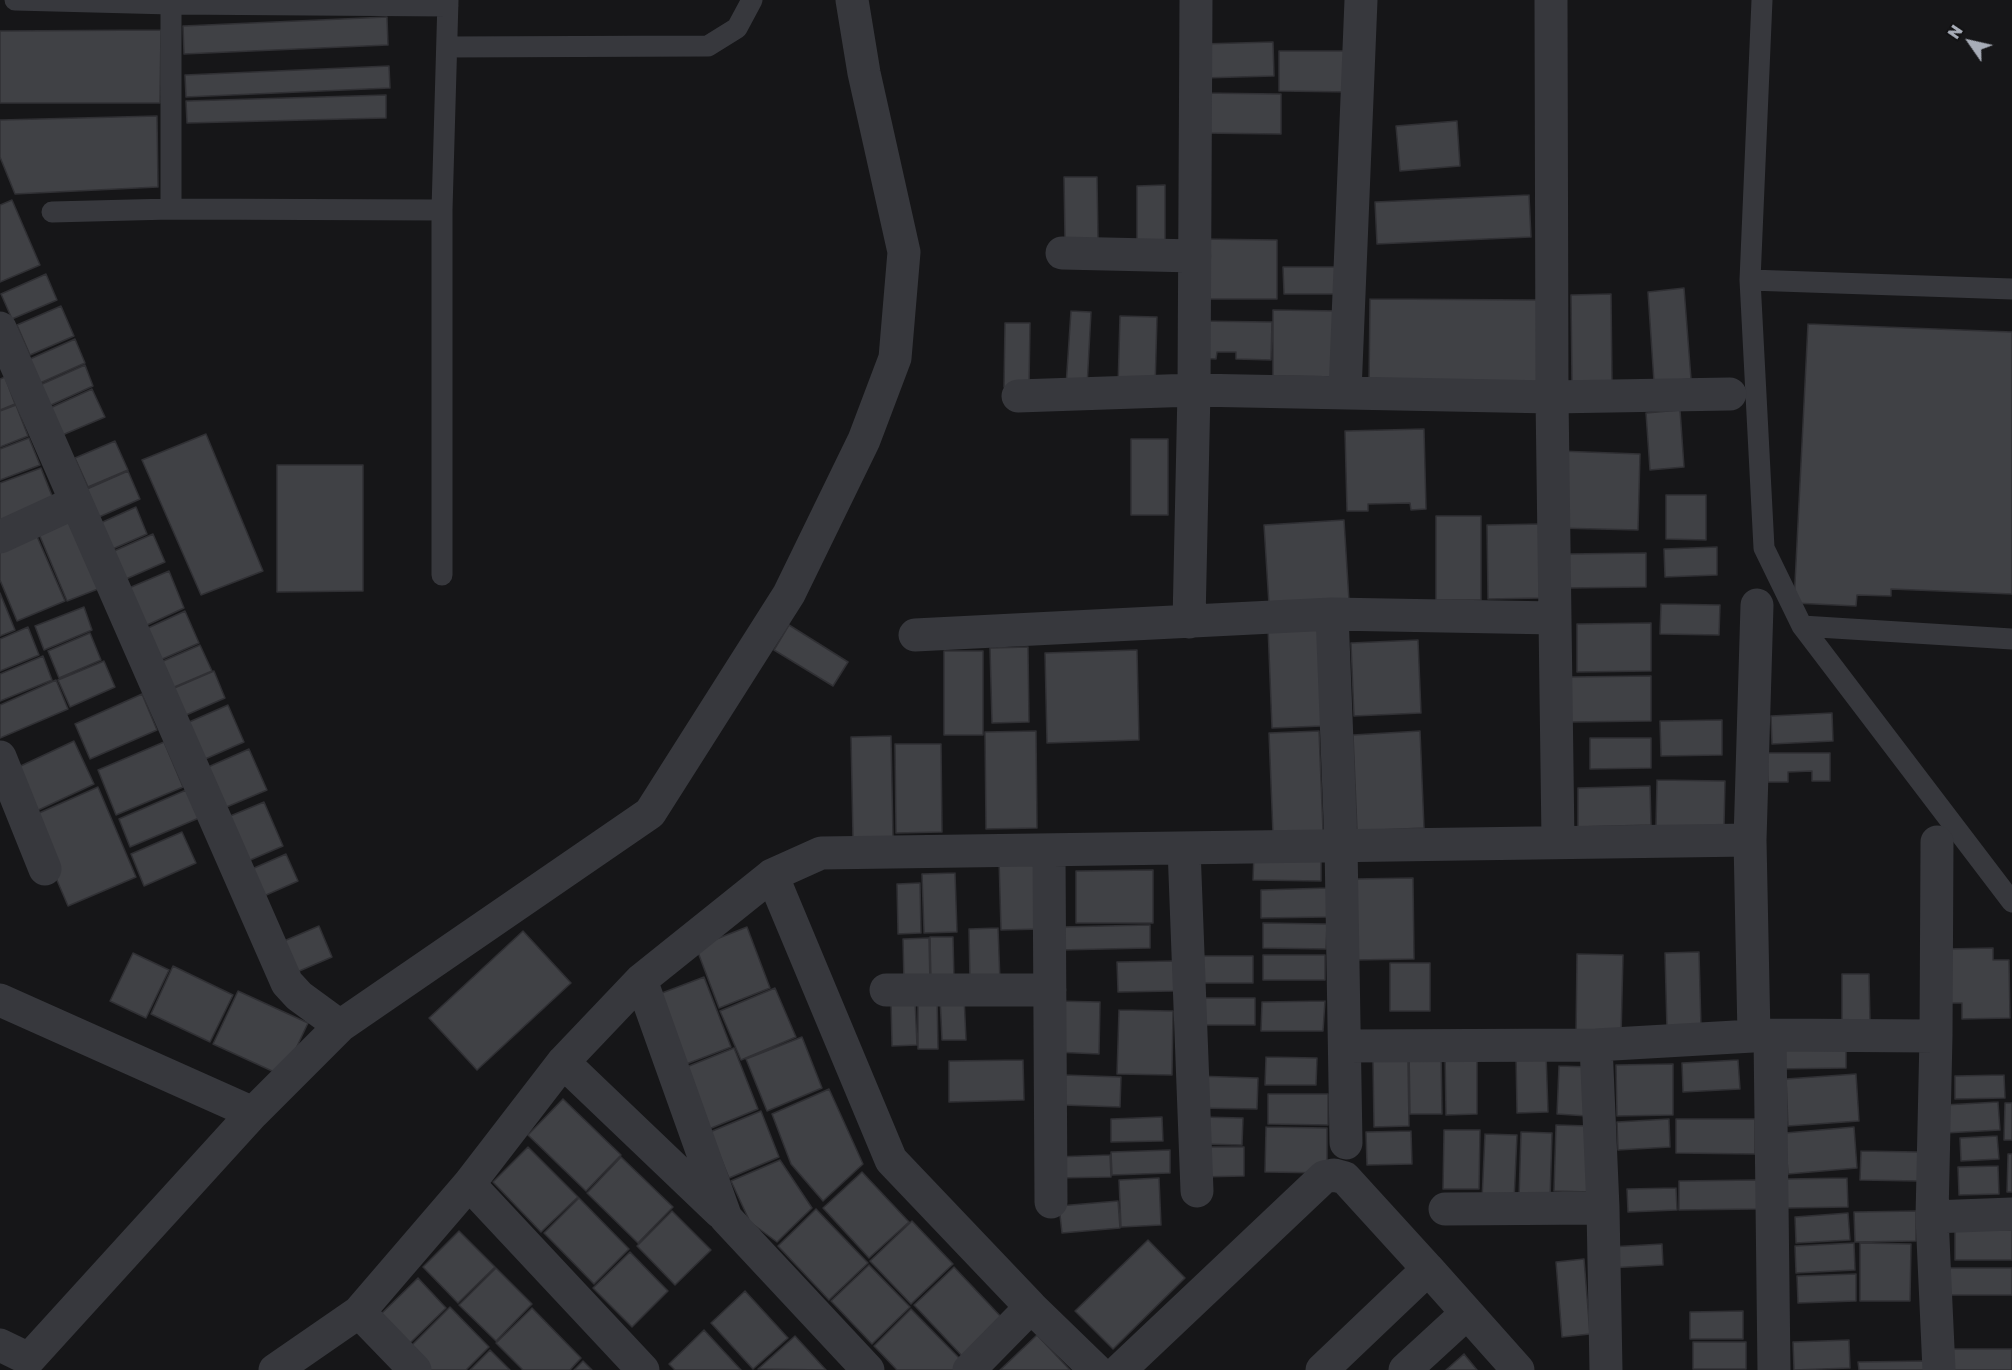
<!DOCTYPE html>
<html>
<head>
<meta charset="utf-8">
<style>
  body { margin:0 }
  #map { position:relative; width:2012px; height:1370px; overflow:hidden; background:#161618; font-family:"Golos Text",sans-serif }
  canvas { display:block }
  .north { position:absolute; left:1940px; top:12px; width:60px; height:60px; -webkit-text-stroke:4px #111113; paint-order:stroke; rotate:304deg; font-size:16px; font-weight:700; line-height:24px; text-align:center; color:#a8adb8 }
  .north::after { content:''; display:block; margin:auto; width:21px; height:27px; background:#a8adb8; clip-path:polygon(50% 0,100% 100%,50% 72%,0 100%) }
</style>
</head>
<body>
<div id="map">
<canvas width="2012" height="1370"></canvas>
<div class="north">N</div>
</div>
<script>
const ctx = document.querySelector('canvas').getContext('2d');
ctx.lineJoin = 'round';
function fillPath(path, color) { ctx.fillStyle = color; ctx.fill(path, 'evenodd'); }
const toPath = rows => new Path2D(rows.map(r => 'M' + r).join(''));
function stroke(path, color, width, dash) { ctx.strokeStyle = color; ctx.lineWidth = width; ctx.lineCap = dash ? 'butt' : 'round'; ctx.setLineDash(dash || []); ctx.stroke(path); }
const building = toPath([
  [387,17,388,45,184,54,183,26,387,17],
  [161,30,160,103,0,103,0,31,161,30],
  [1273,42,1274,76,1203,78,1201,44,1273,42],
  [1279,51,1351,51,1351,92,1279,91,1279,51],
  [389,66,390,88,186,97,185,75,389,66],
  [1200,93,1281,94,1281,134,1199,133,1200,93],
  [386,95,386,118,187,123,186,101,386,95],
  [157,116,158,187,15,194,0,157,0,120,157,116],
  [1457,121,1460,166,1400,171,1396,126,1457,121],
  [1064,177,1097,177,1098,240,1065,240,1064,177],
  [1165,185,1165,250,1137,251,1137,186,1165,185],
  [1529,195,1531,237,1377,244,1375,202,1529,195],
  [12,200,40,265,0,282,0,205,12,200],
  [1200,239,1277,240,1277,299,1200,299,1200,239],
  [1283,267,1343,267,1343,294,1284,294,1283,267],
  [46,274,57,300,12,319,1,294,46,274],
  [1684,288,1691,379,1654,382,1648,292,1684,288],
  [1611,294,1612,384,1572,385,1571,295,1611,294],
  [1370,299,1539,300,1538,387,1369,385,1370,299],
  [61,306,74,336,30,355,17,325,61,306],
  [1273,310,1342,311,1341,377,1273,376,1273,310],
  [1071,311,1091,312,1087,387,1066,386,1071,311],
  [1120,316,1157,317,1155,388,1118,387,1120,316],
  [1196,321,1272,322,1271,360,1236,359,1236,352,1217,352,1216,359,1195,358,1196,321],
  [1005,323,1030,323,1029,387,1004,387,1005,323],
  [1808,324,2012,332,2012,594,1891,589,1891,596,1857,595,1856,606,1794,603,1808,324],
  [75,339,85,363,40,383,30,359,75,339],
  [85,365,93,386,49,406,40,385,85,365],
  [5,377,15,404,0,410,0,379,5,377],
  [92,389,105,417,60,436,48,409,92,389],
  [16,405,28,436,0,447,0,411,16,405],
  [1680,410,1684,467,1650,470,1646,413,1680,410],
  [1424,429,1426,509,1411,510,1410,503,1368,504,1368,511,1347,511,1345,431,1424,429],
  [206,434,263,571,201,595,142,460,206,434],
  [29,438,40,465,0,480,0,449,29,438],
  [1131,439,1168,439,1168,515,1131,515,1131,439],
  [115,441,128,470,88,487,75,458,115,441],
  [1559,451,1640,454,1638,530,1557,528,1559,451],
  [277,465,363,465,363,591,277,592,277,465],
  [41,468,54,501,0,522,0,483,41,468],
  [128,471,140,499,99,517,87,489,128,471],
  [1666,495,1706,495,1706,540,1666,539,1666,495],
  [136,507,147,534,108,551,96,525,136,507],
  [1436,516,1481,516,1481,600,1436,600,1436,516],
  [1344,520,1349,601,1269,605,1264,525,1344,520],
  [70,521,98,589,67,601,39,534,70,521],
  [1542,524,1542,598,1488,599,1487,525,1542,524],
  [36,534,65,601,17,621,0,580,0,550,36,534],
  [153,534,165,562,126,579,114,551,153,534],
  [1717,547,1717,575,1665,577,1664,549,1717,547],
  [1646,553,1646,587,1567,588,1567,554,1646,553],
  [169,571,184,608,145,626,129,588,169,571],
  [0,593,15,630,0,636,0,593],
  [1661,604,1720,605,1719,635,1660,634,1661,604],
  [84,607,92,630,44,650,35,626,84,607],
  [185,611,199,643,151,664,137,633,185,611],
  [1651,623,1651,671,1577,672,1577,624,1651,623],
  [789,625,848,662,833,686,774,650,789,625],
  [1318,625,1322,726,1272,728,1268,627,1318,625],
  [28,627,39,655,0,671,0,639,28,627],
  [90,633,101,660,59,678,48,651,90,633],
  [1418,640,1421,713,1354,716,1351,643,1418,640],
  [200,645,212,671,165,691,154,665,200,645],
  [1028,647,1029,722,992,723,990,648,1028,647],
  [1137,650,1139,740,1047,743,1045,653,1137,650],
  [944,651,983,651,983,735,944,735,944,651],
  [43,656,52,680,0,701,0,674,43,656],
  [104,661,115,687,70,707,58,680,104,661],
  [214,671,225,698,177,719,165,692,214,671],
  [1651,676,1651,721,1569,722,1568,677,1651,676],
  [56,680,68,709,0,738,0,705,56,680],
  [142,694,157,730,90,759,75,724,142,694],
  [228,705,244,742,196,763,180,726,228,705],
  [1832,713,1833,741,1772,744,1771,716,1832,713],
  [1722,720,1722,755,1661,756,1660,721,1722,720],
  [1036,731,1037,828,986,829,985,732,1036,731],
  [1319,731,1323,831,1273,834,1269,733,1319,731],
  [1420,731,1424,828,1357,831,1353,735,1420,731],
  [891,736,893,837,853,838,851,737,891,736],
  [1590,738,1651,738,1651,768,1590,769,1590,738],
  [74,741,94,784,30,814,10,771,74,741],
  [164,742,183,787,116,815,98,770,164,742],
  [895,744,941,744,942,832,896,833,895,744],
  [249,749,267,790,217,811,199,771,249,749],
  [1767,753,1830,753,1830,781,1812,781,1812,771,1788,772,1788,782,1768,782,1767,753],
  [1657,780,1725,781,1724,827,1656,826,1657,780],
  [1650,786,1651,825,1578,827,1578,788,1650,786],
  [98,787,136,877,68,906,30,817,98,787],
  [186,790,199,818,130,847,119,819,186,790],
  [264,802,283,846,241,864,223,819,264,802],
  [182,832,196,863,144,886,131,854,182,832],
  [1254,852,1321,853,1321,881,1253,880,1254,852],
  [286,854,298,881,257,899,245,872,286,854],
  [1040,858,1042,929,1001,930,999,859,1040,858],
  [1153,870,1153,923,1076,923,1076,871,1153,870],
  [955,873,957,932,924,933,922,874,955,873],
  [1413,878,1414,959,1354,960,1353,879,1413,878],
  [920,883,921,933,898,934,897,884,920,883],
  [1328,888,1329,917,1261,918,1261,890,1328,888],
  [1263,923,1327,924,1326,949,1263,948,1263,923],
  [1150,925,1150,948,1060,950,1059,927,1150,925],
  [319,926,332,957,290,975,277,944,319,926],
  [747,927,770,988,719,1008,696,947,747,927],
  [998,928,1000,981,970,982,969,929,998,928],
  [523,931,571,983,477,1070,429,1018,523,931],
  [930,937,953,937,954,981,931,981,930,937],
  [929,938,930,984,904,984,903,939,929,938],
  [1993,948,1993,960,2009,960,2010,1018,1962,1019,1962,1003,1946,1003,1945,949,1993,948],
  [1699,952,1701,1028,1667,1030,1665,953,1699,952],
  [133,953,169,970,146,1018,110,1001,133,953],
  [1577,954,1623,955,1621,1038,1576,1037,1577,954],
  [1263,955,1325,955,1325,980,1263,980,1263,955],
  [1196,956,1253,956,1253,983,1196,983,1196,956],
  [1174,961,1174,991,1118,992,1117,962,1174,961],
  [1390,963,1430,963,1430,1011,1390,1011,1390,963],
  [173,966,233,995,210,1042,151,1014,173,966],
  [1842,974,1869,974,1870,1022,1842,1022,1842,974],
  [704,977,731,1047,681,1066,654,996,704,977],
  [775,988,796,1037,741,1060,720,1011,775,988],
  [238,991,308,1023,283,1076,213,1044,238,991],
  [918,994,937,994,938,1049,918,1049,918,994],
  [964,996,966,1040,942,1040,940,997,964,996],
  [1200,998,1255,998,1255,1025,1200,1025,1200,998],
  [915,1000,917,1045,892,1046,891,1001,915,1000],
  [1056,1001,1100,1002,1099,1054,1054,1052,1056,1001],
  [1325,1001,1323,1031,1261,1031,1262,1002,1325,1001],
  [1119,1010,1173,1011,1172,1075,1117,1074,1119,1010],
  [802,1037,822,1088,767,1111,746,1059,802,1037],
  [1846,1042,1846,1068,1775,1069,1775,1043,1846,1042],
  [734,1048,758,1109,709,1129,684,1068,734,1048],
  [1409,1049,1441,1049,1442,1114,1410,1114,1409,1049],
  [1445,1050,1477,1050,1477,1114,1446,1115,1445,1050],
  [1546,1053,1548,1112,1517,1113,1516,1054,1546,1053],
  [1266,1057,1317,1058,1316,1085,1265,1085,1266,1057],
  [1023,1060,1024,1100,949,1102,949,1061,1023,1060],
  [1408,1060,1409,1126,1374,1127,1373,1061,1408,1060],
  [1738,1060,1740,1089,1683,1092,1682,1063,1738,1060],
  [1673,1064,1673,1115,1617,1116,1616,1065,1673,1064],
  [1559,1066,1590,1067,1587,1116,1557,1114,1559,1066],
  [1856,1074,1859,1121,1788,1126,1786,1079,1856,1074],
  [1064,1075,1121,1077,1120,1107,1063,1105,1064,1075],
  [2004,1075,2005,1098,1955,1099,1955,1076,2004,1075],
  [1196,1076,1258,1078,1257,1109,1194,1108,1196,1076],
  [829,1089,863,1164,823,1201,791,1164,772,1114,829,1089],
  [1268,1094,1328,1094,1328,1125,1268,1124,1268,1094],
  [563,1099,621,1155,586,1191,528,1135,563,1099],
  [1998,1102,2000,1130,1945,1133,1944,1105,1998,1102],
  [2005,1103,2012,1103,2012,1140,2004,1140,2005,1103],
  [761,1111,779,1157,729,1178,710,1132,761,1111],
  [1162,1117,1163,1141,1111,1142,1111,1119,1162,1117],
  [1202,1117,1243,1118,1242,1145,1201,1144,1202,1117],
  [1669,1119,1670,1147,1618,1150,1617,1122,1669,1119],
  [1676,1119,1755,1119,1755,1154,1676,1153,1676,1119],
  [1556,1125,1591,1126,1590,1192,1554,1191,1556,1125],
  [1266,1127,1327,1128,1327,1173,1265,1172,1266,1127],
  [1854,1127,1857,1168,1788,1174,1785,1133,1854,1127],
  [1444,1130,1480,1130,1479,1189,1443,1189,1444,1130],
  [1411,1131,1412,1164,1367,1165,1366,1132,1411,1131],
  [1521,1132,1552,1133,1550,1200,1519,1199,1521,1132],
  [1485,1134,1517,1135,1514,1201,1482,1200,1485,1134],
  [1997,1136,1999,1159,1961,1161,1960,1138,1997,1136],
  [528,1147,578,1197,541,1232,493,1182,528,1147],
  [1200,1147,1244,1147,1244,1176,1200,1177,1200,1147],
  [1170,1150,1170,1173,1112,1175,1111,1152,1170,1150],
  [1861,1151,1919,1152,1918,1181,1860,1180,1861,1151],
  [2008,1154,2012,1154,2012,1192,2007,1192,2008,1154],
  [1110,1155,1111,1177,1054,1178,1054,1157,1110,1155],
  [621,1157,673,1207,638,1243,587,1193,621,1157],
  [780,1160,812,1208,777,1242,750,1222,731,1181,780,1160],
  [1998,1166,1999,1194,1959,1195,1958,1167,1998,1166],
  [862,1172,909,1222,869,1258,823,1208,862,1172],
  [1159,1178,1161,1225,1121,1227,1119,1180,1159,1178],
  [1847,1178,1848,1207,1787,1208,1787,1179,1847,1178],
  [1757,1180,1757,1209,1679,1210,1679,1181,1757,1180],
  [1676,1188,1677,1210,1628,1212,1627,1189,1676,1188],
  [579,1198,629,1249,594,1284,544,1233,579,1198],
  [1118,1201,1120,1228,1062,1233,1059,1206,1118,1201],
  [816,1209,868,1263,829,1300,778,1246,816,1209],
  [672,1211,711,1250,675,1285,637,1246,672,1211],
  [1916,1211,1916,1241,1855,1242,1854,1212,1916,1211],
  [1848,1213,1850,1240,1796,1243,1795,1217,1848,1213],
  [912,1221,953,1264,911,1304,870,1261,912,1221],
  [1955,1230,2012,1230,2012,1260,1955,1260,1955,1230],
  [459,1231,495,1267,458,1303,423,1267,459,1231],
  [1148,1240,1185,1278,1113,1349,1075,1311,1148,1240],
  [1854,1243,1855,1270,1796,1273,1795,1246,1854,1243],
  [1860,1243,1911,1244,1910,1301,1860,1301,1860,1243],
  [1662,1244,1663,1265,1609,1268,1609,1247,1662,1244],
  [630,1252,668,1291,632,1327,593,1288,630,1252],
  [1584,1259,1590,1334,1562,1337,1556,1262,1584,1259],
  [869,1265,910,1307,872,1344,831,1301,869,1265],
  [954,1267,1004,1320,964,1358,914,1305,954,1267],
  [496,1268,532,1304,496,1341,459,1305,496,1268],
  [1950,1268,2012,1268,2012,1295,1950,1295,1950,1268],
  [1856,1274,1856,1301,1798,1303,1797,1276,1856,1274],
  [418,1278,446,1308,408,1345,380,1315,418,1278],
  [745,1291,788,1338,753,1369,711,1323,745,1291],
  [450,1307,489,1347,466,1370,427,1370,407,1350,450,1307],
  [532,1308,581,1358,570,1370,523,1370,496,1343,532,1308],
  [911,1309,964,1363,956,1370,897,1370,874,1346,911,1309],
  [1743,1311,1743,1339,1690,1339,1690,1312,1743,1311],
  [704,1330,741,1370,675,1370,669,1364,704,1330],
  [1037,1335,1070,1370,1000,1370,1037,1335],
  [795,1336,826,1370,758,1369,795,1336],
  [1849,1340,1850,1368,1794,1370,1793,1342,1849,1340],
  [1693,1342,1746,1342,1746,1369,1693,1369,1693,1342],
  [1947,1349,2012,1349,2012,1370,1947,1370,1947,1349],
  [490,1350,510,1370,470,1370,490,1350],
  [1464,1354,1477,1370,1446,1370,1464,1354],
  [583,1361,592,1370,574,1370,583,1361],
  [1924,1361,1924,1370,1859,1370,1858,1362,1924,1361]
]);
fillPath(building, '#404145');
stroke(building, '#303034', 1.5);
stroke(toPath([
  [15,0,171,4,448,6],
  [1762,0,1750,280,1764,548,1802,626,2012,902],
  [171,4,171,209],
  [447,47,708,46,737,28,752,0],
  [52,212,171,209,442,210],
  [1750,280,2012,289],
  [442,575,442,210,448,0],
  [1802,626,2012,639]
]), '#37383d', 21);
stroke(toPath([
  [1196,0,1194,390,1552,397,1730,394],
  [1551,0,1552,397,1558,841],
  [1062,253,1195,256],
  [0,328,287,983,299,996,340,1026],
  [1345,392,1361,0],
  [1018,396,1194,390,1189,622],
  [0,537,76,502],
  [1332,614,1341,845,1346,1143],
  [915,635,1332,614,1555,618],
  [0,757,45,869],
  [1937,842,1936,1036,1932,1217,1939,1370],
  [1184,848,1197,1191],
  [1049,850,1051,1202],
  [772,875,891,1160,1031,1307,1096,1370],
  [641,980,726,1218,868,1370],
  [886,990,1050,990],
  [0,1000,253,1113],
  [1770,1035,1774,1370],
  [1754,1036,1750,840,1757,605],
  [1596,1045,1603,1208,1606,1370],
  [1345,1046,1596,1045,1770,1035,1936,1036],
  [563,1062,720,1212],
  [469,1184,643,1370],
  [1445,1209,1603,1208],
  [1932,1217,2012,1214],
  [0,1345,29,1359,253,1113,340,1026,650,813,789,594,864,440,895,358,904,252,864,73,852,0],
  [275,1370,359,1312],
  [415,1370,359,1312,469,1184,563,1062,641,980,772,875,821,853,1750,840],
  [969,1370,1031,1307],
  [1120,1370,1324,1177,1334,1175,1345,1178,1428,1269],
  [1322,1370,1428,1269,1518,1370],
  [1405,1370,1467,1313]
]), '#37383d', 33);
</script>
</body>
</html>
